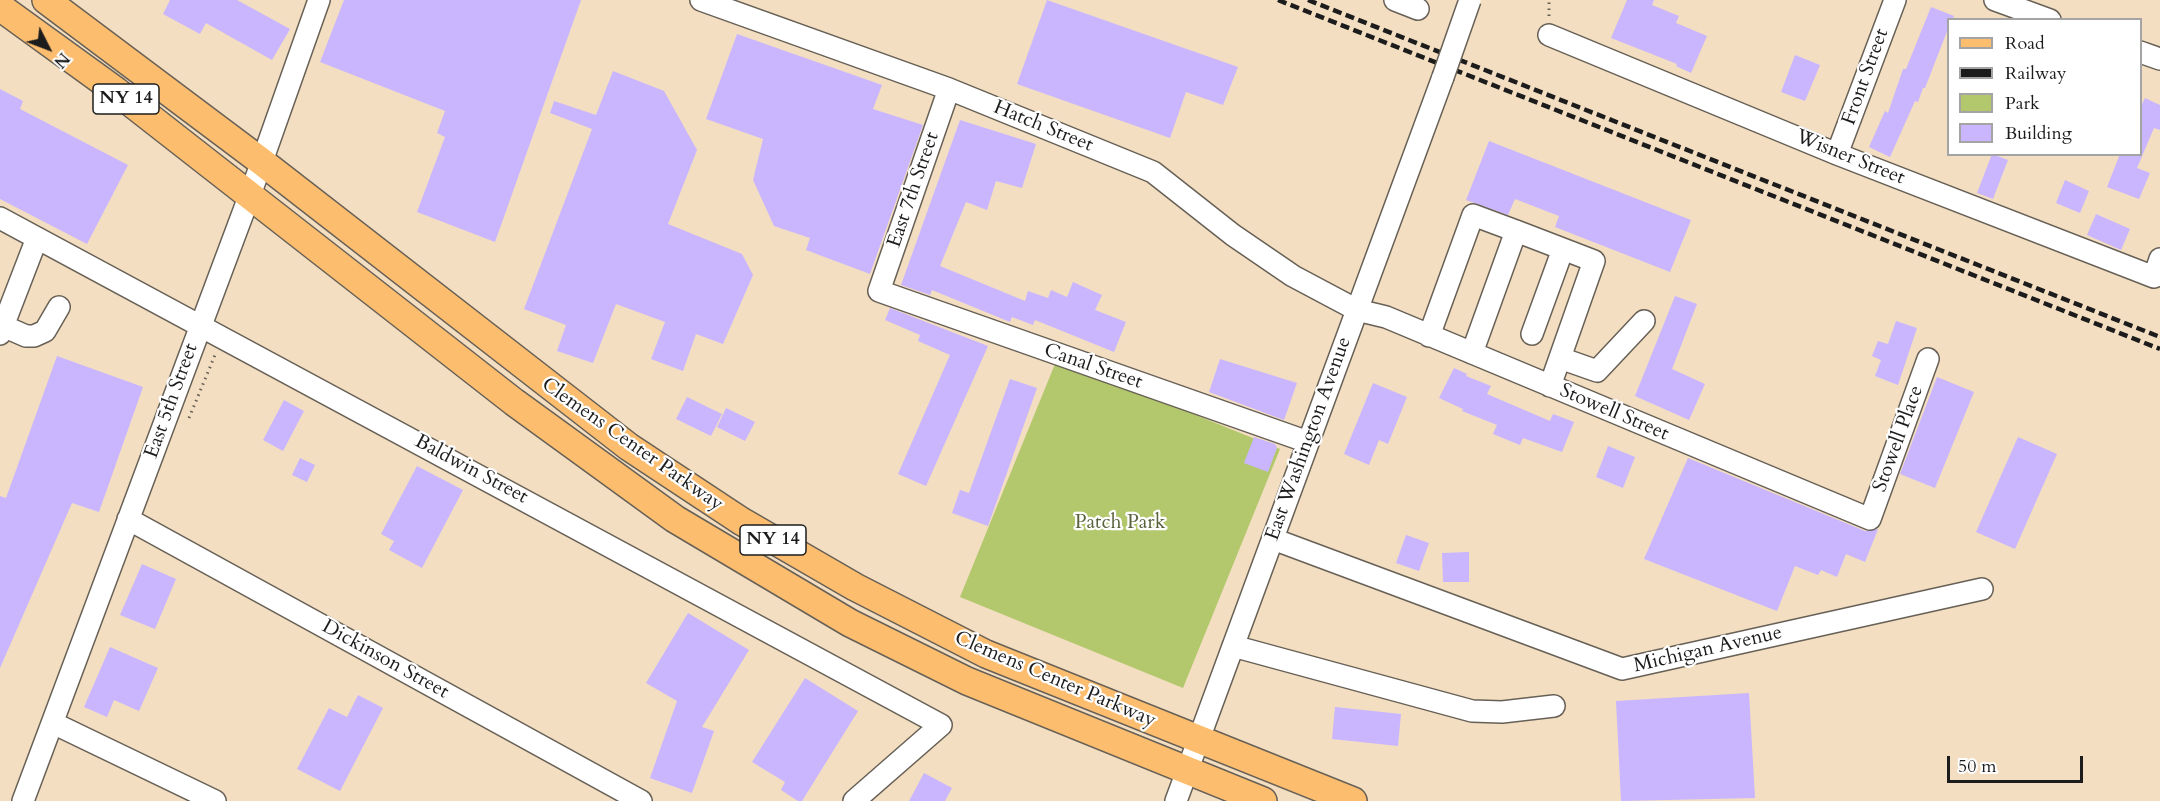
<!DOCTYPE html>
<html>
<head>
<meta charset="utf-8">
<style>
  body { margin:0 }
  #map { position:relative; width:2160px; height:801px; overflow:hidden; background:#f3dec1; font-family:Cardo,serif }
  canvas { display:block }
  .legend { position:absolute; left:1947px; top:18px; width:195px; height:138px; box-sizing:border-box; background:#fff; border:2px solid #a4a4a4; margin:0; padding:8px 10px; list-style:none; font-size:18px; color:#1c1c1c }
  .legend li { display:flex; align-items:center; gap:12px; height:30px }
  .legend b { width:30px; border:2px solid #a4a4a4 }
  .north { position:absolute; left:18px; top:18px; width:60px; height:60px; -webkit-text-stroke:4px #fff; paint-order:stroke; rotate:132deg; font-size:16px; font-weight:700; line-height:24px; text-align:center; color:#1c1c1c }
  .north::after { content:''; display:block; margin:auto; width:21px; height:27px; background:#1c1c1c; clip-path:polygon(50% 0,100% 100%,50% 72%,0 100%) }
  .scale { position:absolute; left:1947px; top:756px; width:136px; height:27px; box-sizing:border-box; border:3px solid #1c1c1c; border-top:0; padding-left:8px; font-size:18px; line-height:21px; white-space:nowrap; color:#1c1c1c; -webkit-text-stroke:4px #fff; paint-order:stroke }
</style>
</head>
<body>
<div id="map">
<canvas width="2160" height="801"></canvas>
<ul class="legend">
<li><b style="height:8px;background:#fcbd6f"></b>Road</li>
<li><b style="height:8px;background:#1c1c1c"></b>Railway</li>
<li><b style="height:16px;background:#b3c86c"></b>Park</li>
<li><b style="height:16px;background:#c9b6ff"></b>Building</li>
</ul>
<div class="north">N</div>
<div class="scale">50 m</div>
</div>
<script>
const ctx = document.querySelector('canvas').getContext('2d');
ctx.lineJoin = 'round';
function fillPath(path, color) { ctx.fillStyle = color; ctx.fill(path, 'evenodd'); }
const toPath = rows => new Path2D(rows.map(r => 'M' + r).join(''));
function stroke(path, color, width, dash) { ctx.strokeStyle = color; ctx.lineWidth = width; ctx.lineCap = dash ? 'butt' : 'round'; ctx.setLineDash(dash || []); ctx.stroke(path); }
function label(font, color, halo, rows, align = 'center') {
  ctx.font = font + ' Cardo,serif'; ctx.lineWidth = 4.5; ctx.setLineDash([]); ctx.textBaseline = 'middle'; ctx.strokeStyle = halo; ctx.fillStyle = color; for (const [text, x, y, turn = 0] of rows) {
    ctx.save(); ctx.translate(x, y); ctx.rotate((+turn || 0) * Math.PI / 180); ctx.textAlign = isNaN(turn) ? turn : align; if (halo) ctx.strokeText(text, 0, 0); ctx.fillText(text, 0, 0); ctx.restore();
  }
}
fillPath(toPath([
  [1057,359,1280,449,1183,688,960,597]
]), '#b3c86c');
fillPath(toPath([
  [170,0,237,0,290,29,272,60,206,23,200,34,163,14],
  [344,0,581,0,495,242,417,212,445,137,437,133,445,111,320,62],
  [1047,0,1238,67,1223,105,1186,92,1170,138,1017,84],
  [1627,0,1654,0,1652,5,1679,16,1676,23,1707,36,1691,73,1676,66,1677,64,1611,38],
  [1931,7,1954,16,1952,20,1948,20,1948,29,1925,88,1923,88,1918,102,1915,101,1890,157,1869,147,1885,111,1888,113,1903,69,1906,69],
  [737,34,882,85,873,109,923,125,870,274,806,250,810,238,774,226,753,180,763,139,706,119],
  [1795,55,1820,65,1805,101,1781,92],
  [613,71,664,91,697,150,668,224,742,254,753,275,723,344,696,334,683,371,651,359,665,322,616,304,593,363,557,351,566,325,524,309,592,129,550,113,554,101,596,115],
  [0,89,23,101,20,109,128,165,87,244,0,199],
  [2145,98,2160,105,2160,130,2154,128,2137,168,2150,173,2139,199,2107,187,2120,154,2140,154,2140,108],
  [960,120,1036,144,1022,188,996,181,987,210,966,202,940,266,1025,301,1028,291,1048,298,1051,290,1067,297,1073,282,1102,295,1095,310,1126,322,1114,352,1035,320,1033,325,1012,317,1010,322,932,290,930,295,901,285],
  [1489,141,1691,220,1670,272,1555,227,1559,216,1515,199,1508,215,1466,200],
  [1992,154,2008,160,1993,199,1977,193],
  [2065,180,2089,191,2080,213,2056,203],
  [2096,214,2130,229,2121,250,2087,235],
  [1675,296,1697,304,1672,369,1705,384,1689,420,1635,396],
  [890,308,988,346,926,486,898,474,950,355,918,341,920,335,885,320],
  [1896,321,1917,328,1898,385,1875,376,1881,360,1872,356,1878,341,1888,344],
  [57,356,143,387,99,512,72,503,0,668,0,496,6,498],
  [1220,359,1297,383,1284,420,1209,392],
  [1454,368,1467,374,1466,376,1491,386,1487,394,1550,421,1553,414,1574,422,1562,452,1523,438,1520,445,1493,434,1497,425,1462,411,1463,409,1439,398],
  [1937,377,1974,392,1935,488,1900,474],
  [1010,379,1037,388,988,526,952,513,960,490,969,493],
  [1373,383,1407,397,1388,444,1379,440,1369,465,1344,454],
  [687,397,722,414,711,436,676,419],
  [284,400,304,411,283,451,263,440],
  [726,408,755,422,745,441,717,427],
  [1254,437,1275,444,1277,448,1268,472,1244,463],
  [2018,437,2057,454,2015,549,1976,532],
  [1608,446,1635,457,1623,488,1596,477],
  [300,458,315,465,307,482,292,475],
  [1688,458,1865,531,1878,529,1865,562,1846,554,1837,577,1821,570,1818,575,1795,566,1777,611,1644,559],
  [417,466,463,490,422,568,389,550,394,541,381,534],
  [1406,535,1429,543,1419,571,1396,563],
  [1469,552,1469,582,1443,582,1442,553],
  [142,564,176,579,155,629,120,615],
  [688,613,749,650,702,727,714,731,692,793,650,778,677,701,646,683],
  [110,647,158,668,139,711,114,700,107,717,84,707],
  [805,678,858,711,802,801,798,801,781,790,785,782,752,762],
  [1749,693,1755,798,1621,801,1616,701],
  [358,695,383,708,340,791,297,769,329,708,347,717],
  [1335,707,1401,714,1398,746,1332,739],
  [924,773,952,788,945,801,909,801]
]), '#c9b6ff');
const minor = toPath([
  [701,0,949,89,1153,172,1233,235,1293,276,1357,310,1386,317,1870,519,1928,359],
  [1395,0,1418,9],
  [1995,0,2050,20],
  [1549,35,1837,154,2154,277,2160,259],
  [2140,52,2160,59],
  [949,89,879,291,1308,442],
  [1837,154,1895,0],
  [0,218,941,725,854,801],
  [3,326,26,336,34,336,45,331,59,307],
  [0,334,37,238],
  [1532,334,1563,249],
  [1429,336,1473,215,1516,231],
  [1472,353,1516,231,1594,261,1550,386],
  [1560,358,1597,371,1644,321],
  [128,519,641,801],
  [1273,539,1622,669,1982,589],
  [1233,646,1472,711,1502,712,1554,706],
  [53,723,215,801],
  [23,801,255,181,319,0],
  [1176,801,1443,77]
]);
const major = toPath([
  [46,0,262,162,629,447,741,521,855,587,986,654,1353,801],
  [0,7,116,91,514,402,675,519,850,623,967,681,1263,801]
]);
stroke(minor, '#676056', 24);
stroke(major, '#676056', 30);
stroke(toPath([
  [1549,16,1549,0],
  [189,418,215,355]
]), '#676056', 3, [1.5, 4.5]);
stroke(minor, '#fff', 21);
stroke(major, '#fcbd6f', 27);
stroke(toPath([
  [1278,0,2160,349],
  [1308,0,2160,337]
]), '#1c1c1c', 4.5, [9, 4.5]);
const minorBridge = toPath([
  [1443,77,1470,0]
]);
stroke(minorBridge, '#676056', 24, []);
stroke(minorBridge, '#fff', 21);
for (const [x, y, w] of [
  [126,99,66],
  [773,540,66]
]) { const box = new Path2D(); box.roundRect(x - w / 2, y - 15, w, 30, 4.5); ctx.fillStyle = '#fff'; ctx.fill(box); stroke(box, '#1c1c1c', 1.5); }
label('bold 18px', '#1c1c1c', null, [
  ["NY 14",126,99],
  ["NY 14",773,540]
]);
label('20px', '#1c1c1c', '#fff', [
  ["Front Street",1866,77,-70],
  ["Hatch Street",1043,127,22],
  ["Wisner Street",1850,158,22],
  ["East 7th Street",914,190,-71],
  ["Canal Street",1093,367,19],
  ["East 5th Street",172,401,-70],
  ["Stowell Street",1614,413,23],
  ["East Washington Avenue",1309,439,-70],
  ["Stowell Place",1899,439,-70],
  ["Clemens Center Parkway",632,445,35],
  ["Baldwin Street",471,470,28],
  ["Michigan Avenue",1708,650,-13],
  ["Dickinson Street",385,660,29],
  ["Clemens Center Parkway",1055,680,23]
]);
label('20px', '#58613c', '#fff', [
  ["Patch Park",1120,523]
]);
</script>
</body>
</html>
